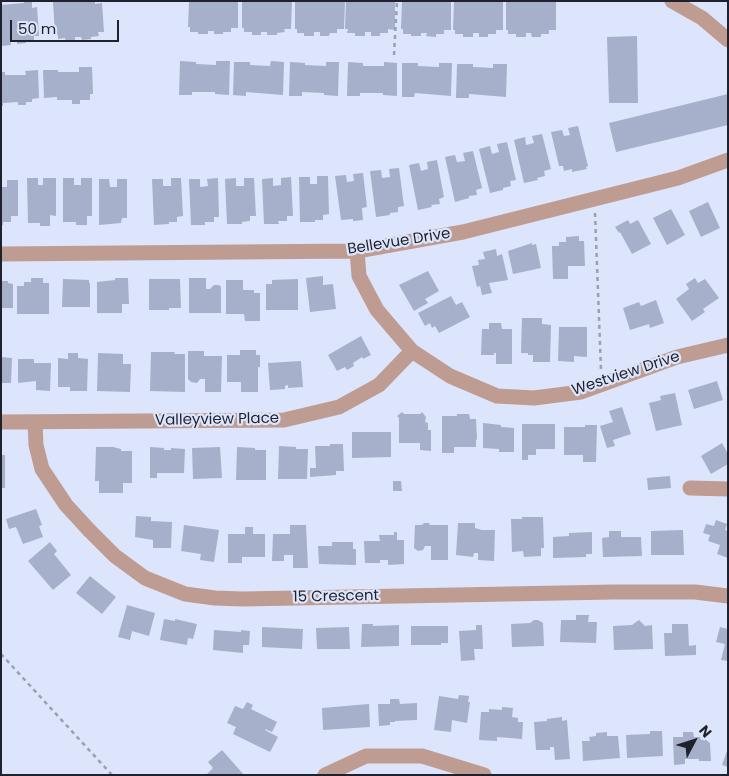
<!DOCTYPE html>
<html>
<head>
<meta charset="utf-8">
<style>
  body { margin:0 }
  #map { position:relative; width:729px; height:776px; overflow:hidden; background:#dce5fb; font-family:Poppins,sans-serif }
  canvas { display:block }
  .frame { position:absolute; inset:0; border:2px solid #1f222c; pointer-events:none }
  .north { position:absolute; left:669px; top:716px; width:50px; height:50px; -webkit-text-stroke:4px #dce5fb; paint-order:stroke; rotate:50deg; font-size:14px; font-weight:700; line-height:20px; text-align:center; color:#1f222c }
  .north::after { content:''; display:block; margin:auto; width:18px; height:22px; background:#1f222c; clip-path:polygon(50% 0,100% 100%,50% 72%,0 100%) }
  .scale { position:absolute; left:10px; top:20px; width:109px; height:22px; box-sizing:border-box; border:2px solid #1f222c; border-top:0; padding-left:6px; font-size:15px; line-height:18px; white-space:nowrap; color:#1f222c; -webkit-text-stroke:4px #dce5fb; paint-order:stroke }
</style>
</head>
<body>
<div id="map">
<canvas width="729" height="776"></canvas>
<div class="frame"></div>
<div class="north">N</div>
<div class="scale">50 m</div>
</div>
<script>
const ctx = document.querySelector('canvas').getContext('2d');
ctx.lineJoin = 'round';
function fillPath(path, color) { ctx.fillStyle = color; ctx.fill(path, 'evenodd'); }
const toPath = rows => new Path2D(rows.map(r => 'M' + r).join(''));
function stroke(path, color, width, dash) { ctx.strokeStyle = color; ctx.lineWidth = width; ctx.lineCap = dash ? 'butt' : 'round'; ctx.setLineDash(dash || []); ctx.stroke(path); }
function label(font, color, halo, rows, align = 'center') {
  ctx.font = font + ' Poppins,sans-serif'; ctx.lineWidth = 4.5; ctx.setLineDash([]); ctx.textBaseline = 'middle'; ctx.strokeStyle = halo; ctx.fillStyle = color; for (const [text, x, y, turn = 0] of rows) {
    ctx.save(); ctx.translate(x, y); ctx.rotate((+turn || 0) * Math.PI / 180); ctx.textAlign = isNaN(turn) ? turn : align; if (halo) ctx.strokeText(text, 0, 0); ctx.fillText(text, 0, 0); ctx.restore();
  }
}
fillPath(toPath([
  [24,1,32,1,32,8,37,7,39,36,34,36,34,40,26,41,26,43,17,44,17,41,10,41,11,45,1,46,1,5,24,3],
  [53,1,95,1,95,4,102,3,104,32,98,32,99,36,91,37,91,39,82,40,81,37,75,37,75,41,66,42,65,38,58,39,58,35,55,35],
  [189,1,238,1,238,28,231,28,231,32,223,32,223,34,214,34,214,31,208,31,208,34,198,34,198,32,190,32,190,27,188,27],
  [242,1,292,1,291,29,284,29,285,32,277,33,277,35,267,35,267,32,261,32,261,35,252,35,252,32,244,32,244,28,242,28],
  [295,1,345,1,344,29,337,29,337,33,330,33,329,36,320,36,320,32,314,32,314,36,304,36,304,33,297,33,297,29,295,29],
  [346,1,395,1,395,30,388,29,388,33,380,33,380,36,371,36,371,32,365,32,365,36,355,36,355,33,347,33,348,29,345,29],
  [402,1,451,1,451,30,444,30,444,34,436,34,436,37,426,36,427,33,421,33,421,36,411,36,411,34,403,34,403,29,401,29],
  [454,1,503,1,503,30,496,30,496,34,488,34,488,37,479,37,479,33,473,33,473,37,463,37,463,34,455,34,455,30,453,30],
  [506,1,556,1,556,30,549,30,549,34,541,34,541,37,532,37,531,33,526,33,526,37,516,37,516,34,508,34,508,30,506,30],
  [637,36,638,103,609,103,607,37],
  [180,61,196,62,196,64,216,65,216,61,230,61,229,95,215,94,215,92,192,92,192,95,179,95],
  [271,61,284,62,283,95,246,92,246,96,233,95,234,62,250,62,250,65,270,66],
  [290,62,305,63,305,65,326,66,326,62,339,62,338,96,324,95,324,93,302,92,302,96,289,96],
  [348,62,363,63,363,66,384,66,384,62,397,63,397,96,383,95,383,93,360,93,360,96,347,96],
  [402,63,418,63,418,66,439,67,439,63,452,63,451,96,415,93,414,97,402,97],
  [457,64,473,64,473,67,493,68,493,64,507,64,506,97,469,94,469,98,456,98],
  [79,67,92,67,93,94,90,94,90,100,80,100,80,104,72,104,72,100,57,100,57,97,44,98,43,70,58,70,58,72,79,72],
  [38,70,39,98,32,99,32,102,26,102,26,105,18,105,18,102,3,103,3,106,1,106,1,72,5,72,5,75,26,75,25,71],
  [728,94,728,125,616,152,609,123],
  [578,126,588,166,586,167,587,169,572,172,572,169,564,171,563,166,559,166,551,132,562,130,564,136,570,135,568,128],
  [542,134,551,169,544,171,545,176,537,178,538,180,524,183,514,140,525,137,526,145,534,143,532,136],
  [507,142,516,180,510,181,511,186,503,188,503,190,490,193,479,149,490,146,492,154,499,152,497,144],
  [473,151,482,188,476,190,477,195,469,196,469,198,455,202,445,157,455,155,457,162,465,161,463,153],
  [437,160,444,197,439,199,440,204,431,205,432,207,418,210,409,165,419,163,421,171,428,169,427,162],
  [399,168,404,206,398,207,398,212,390,213,390,215,376,217,370,171,381,170,382,178,390,177,389,169],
  [363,173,367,207,362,208,363,220,353,221,353,219,341,220,335,176,346,175,347,182,354,181,353,174],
  [317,176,328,176,329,214,323,215,323,220,315,220,315,222,300,222,299,177,310,177,310,184,317,184],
  [291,177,293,216,287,216,287,221,278,221,279,224,264,224,262,179,273,178,273,186,281,185,281,178],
  [27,178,38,178,38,185,43,185,43,178,56,178,56,216,50,215,50,226,40,226,40,223,28,223],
  [63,178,74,178,74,185,81,185,81,178,92,178,92,216,87,216,87,225,76,225,76,222,63,222],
  [171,178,181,178,183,216,177,217,177,222,169,222,169,224,154,225,152,179,163,179,163,186,171,186],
  [218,178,219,217,214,217,214,222,205,222,205,225,191,225,189,179,200,179,200,187,208,186,207,179],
  [236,178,236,186,244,186,244,178,254,178,256,216,250,216,250,221,242,222,242,224,227,224,225,179],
  [99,179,109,179,110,187,117,187,117,179,127,179,127,218,122,218,121,223,99,225],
  [7,180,18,180,18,216,11,216,11,222,3,222,3,225,1,225,1,187,7,187],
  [708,202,720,228,701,237,689,211],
  [671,209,685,235,667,245,653,218],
  [628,220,630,224,638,220,651,244,632,254,620,232,619,233,615,227],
  [579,236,579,241,584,241,585,266,568,266,568,279,553,279,552,246,559,246,559,242,566,242,566,237],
  [532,243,532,245,536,244,541,268,513,274,508,251],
  [496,249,497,256,502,254,508,280,489,283,492,293,482,295,480,286,477,287,472,266,479,265,478,260,485,259,483,252],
  [428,271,439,291,425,299,428,303,414,311,399,285],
  [323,276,323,285,333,284,336,309,310,312,306,278],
  [31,278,43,278,43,283,49,283,49,314,17,314,17,286,24,286,24,282,31,282],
  [115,278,128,278,129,304,122,304,122,313,97,313,97,282,115,280],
  [189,278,206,278,206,289,210,289,214,285,219,285,221,287,221,313,189,313],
  [695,278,698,283,705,279,719,298,703,309,705,312,692,321,676,299,689,289,686,284],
  [63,279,89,280,89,283,90,283,90,307,62,307],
  [149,279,180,279,181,308,169,308,169,310,149,310],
  [298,279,298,310,266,310,266,284,272,284,272,280],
  [226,280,243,280,243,290,254,290,254,293,260,293,260,321,245,321,244,314,226,314],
  [1,281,8,281,8,283,13,284,13,308,1,308],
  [451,296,456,305,462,302,470,317,439,333,435,326,432,328,430,323,425,326,418,313],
  [656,300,664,323,650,328,649,324,630,330,623,308,639,302,641,306],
  [522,318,542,318,542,324,551,325,550,362,533,362,533,355,528,355,528,353,521,353],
  [489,323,501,323,502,329,512,329,512,364,496,364,496,353,494,353,494,355,481,355,482,329,489,329],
  [559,327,587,327,587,357,574,356,574,362,558,361],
  [361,336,371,355,363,359,362,357,353,363,354,366,347,370,345,367,337,371,328,355],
  [240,350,256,350,256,355,260,355,260,367,258,367,258,392,241,392,241,382,227,382,227,355,240,355],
  [188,351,204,351,204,356,222,356,221,392,205,392,205,379,200,379,197,383,191,382,188,379],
  [151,352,175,352,174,354,185,354,185,392,150,391],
  [68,353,78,353,78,358,88,359,87,391,70,391,70,387,58,387,58,358,68,359],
  [98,353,123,354,123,364,131,364,130,392,97,391],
  [1,357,12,358,11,383,1,383],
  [18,359,34,359,34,363,51,363,50,391,36,390,36,381,18,383],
  [301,361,303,387,288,388,288,385,285,386,285,389,270,390,268,363],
  [717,381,723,400,694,409,688,390],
  [675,393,682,425,656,431,649,403,661,400,660,396],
  [622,407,631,434,613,440,615,446,607,448,600,426,613,422,609,411],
  [402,412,404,414,420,414,422,412,426,417,425,422,428,423,428,430,431,430,431,451,420,450,420,443,399,443,399,418,397,416],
  [457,414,469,414,470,419,476,419,477,439,476,440,476,447,454,447,454,453,442,453,442,416,457,416],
  [483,423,501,425,501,427,514,428,514,452,499,452,499,449,483,448],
  [522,424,555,424,555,449,536,449,536,455,528,455,528,460,522,460],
  [585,425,597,425,596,462,583,462,583,455,564,455,564,427,585,427],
  [352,432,391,432,391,457,352,458],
  [722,443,728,454,728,464,711,474,701,456],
  [330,444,343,444,344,471,336,471,336,475,310,477,310,468,316,468,315,446,330,446],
  [279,446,296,447,296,449,308,449,307,479,278,479],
  [96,447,113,447,121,449,121,451,132,451,132,483,123,483,123,493,99,493,99,481,95,481],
  [150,447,164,448,164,450,171,450,171,448,185,449,184,473,157,473,157,478,150,478],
  [220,447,222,478,193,479,192,448],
  [237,447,255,448,255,450,266,450,266,480,236,480],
  [1,455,5,455,5,488,1,488],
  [670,476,671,488,648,490,647,478],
  [393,481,401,481,402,491,393,491],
  [36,509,42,525,39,526,43,537,23,544,16,527,9,529,6,519],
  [136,516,151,517,151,521,172,522,171,548,153,548,153,540,135,537],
  [522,517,543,517,544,548,541,548,541,556,524,557,523,551,512,552,511,519,522,519],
  [716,520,727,524,725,530,728,531,728,558,717,554,720,545,708,541,710,535,703,533,706,524,714,526],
  [424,523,429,523,430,525,448,525,448,560,431,560,431,546,425,546,423,550,418,551,414,548,415,525,422,525],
  [458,523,475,523,475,528,482,530,495,530,494,561,478,560,478,553,474,553,473,557,456,555],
  [184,525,219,530,214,562,200,560,201,554,181,551],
  [290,525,306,525,308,568,293,568,293,555,284,555,284,561,272,561,273,534,290,534],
  [245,527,253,527,253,534,265,534,265,557,242,557,242,563,228,563,228,534,245,534],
  [683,530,684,555,651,555,651,531],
  [609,531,621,531,621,537,641,537,642,556,603,557,602,538,609,537],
  [394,532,397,532,397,540,404,540,404,564,388,565,388,560,380,560,380,563,365,563,364,541,380,541,379,535,394,535],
  [592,532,592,554,586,554,586,557,553,558,553,537,569,536,569,533],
  [50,542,57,551,54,554,71,575,53,590,28,561],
  [332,542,353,542,353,549,356,549,356,565,319,564,318,546,332,546],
  [90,576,116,597,102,614,76,593],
  [127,605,155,613,149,636,132,631,130,640,118,637],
  [576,615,589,615,588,622,597,622,596,643,560,642,561,620,576,620],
  [164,619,175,621,175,619,197,624,193,639,188,638,187,645,160,640],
  [534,620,538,620,543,623,544,646,512,647,511,624,530,623],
  [639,620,645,626,652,625,653,649,614,650,613,626,632,625],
  [362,624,373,624,373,626,399,625,399,646,361,647],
  [672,624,688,624,689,646,696,645,696,655,665,656,664,633,672,633],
  [476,625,482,625,483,649,474,649,475,660,461,661,459,631,476,630],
  [411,626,448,626,448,643,441,643,441,645,411,645],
  [262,627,303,629,302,649,262,647],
  [349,627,350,649,317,649,316,628],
  [720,627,728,629,728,661,721,660,725,644,716,642],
  [214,630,241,632,241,630,250,631,249,645,243,645,243,653,213,650],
  [459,695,469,696,468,702,470,702,467,723,452,720,451,732,434,730,439,696,458,699],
  [390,699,399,699,400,704,417,703,417,720,395,721,395,722,390,722,390,725,379,726,378,704,390,704],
  [247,702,253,705,251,709,277,722,272,732,265,729,265,730,278,737,270,752,233,734,236,727,227,723,235,706,243,709],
  [369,704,370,727,323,730,322,708],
  [502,707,513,708,512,717,518,718,518,722,523,722,522,739,497,737,497,741,479,740,481,712,489,712,489,709,502,710],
  [562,717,562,721,567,720,570,759,555,760,554,747,550,747,550,750,536,750,534,722,547,721,547,719],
  [650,731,662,731,663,756,627,758,626,735,650,734],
  [607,732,607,736,618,736,620,758,583,761,582,741,590,741,589,737,596,736,596,733],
  [683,732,693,732,694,737,700,737,701,740,705,739,710,743,711,761,699,761,699,759,685,759,685,764,674,765,673,737,683,737],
  [728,748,728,767,722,765],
  [222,750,244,775,206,775,213,768,208,762]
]), '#a6b0ca');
stroke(toPath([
  [394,55,397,1],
  [595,213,601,370],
  [1,654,112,775]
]), '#99a0b1', 2.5, [4, 4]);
stroke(toPath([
  [672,1,702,18,728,40],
  [357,251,359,276,377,310,412,351,450,376,497,396,534,398,581,392,677,357,728,345],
  [1,254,357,251,463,232,678,178,728,160],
  [1,422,284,420,339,407,379,385,412,351],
  [35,422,36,445,42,469,66,505,89,530,115,556,145,578,185,594,215,598,243,599,613,592,695,592,728,596],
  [690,488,728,489],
  [325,775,366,756,422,756,484,775]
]), '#be9c92', 15);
label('15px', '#1f222c', '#dce5fb', [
  ["Bellevue Drive",399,242,-9],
  ["Westview Drive",626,374,-18],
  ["Valleyview Place",217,420,-1],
  ["15 Crescent",336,597,-1]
]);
</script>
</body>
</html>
